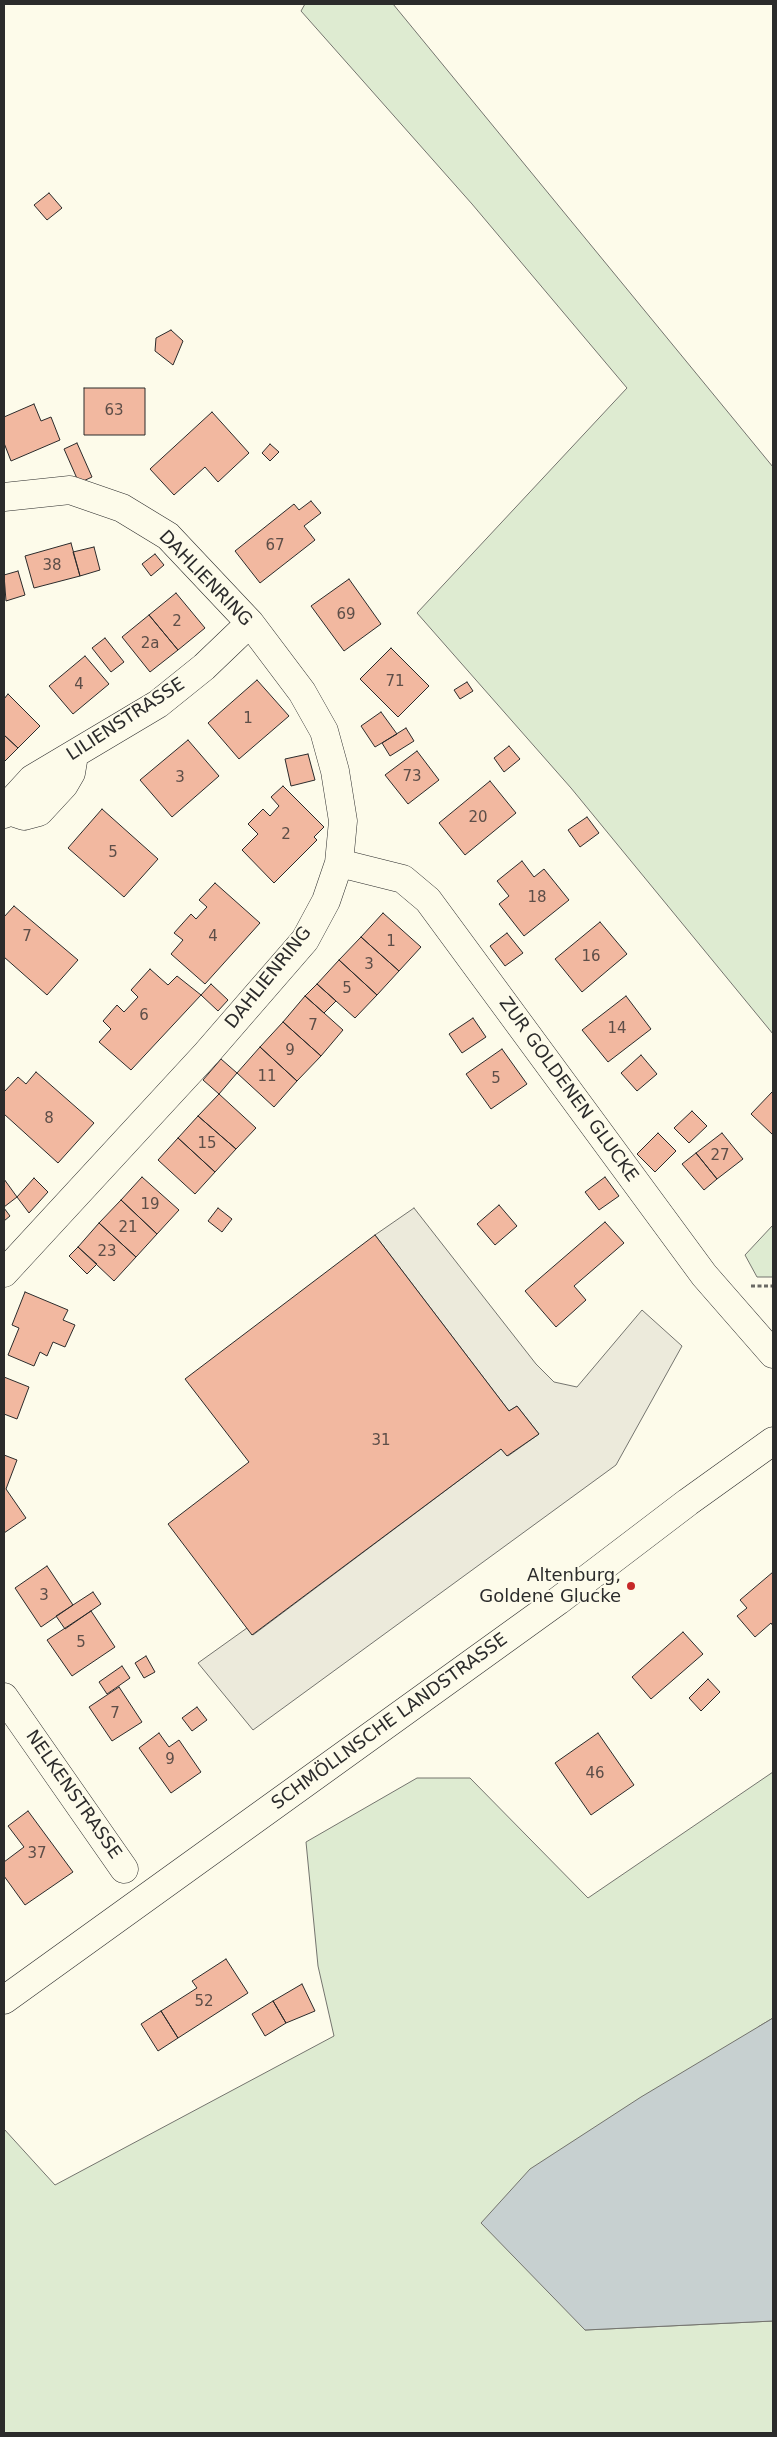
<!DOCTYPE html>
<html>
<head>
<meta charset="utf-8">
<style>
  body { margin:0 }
  #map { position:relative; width:777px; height:2437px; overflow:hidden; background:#fdfbea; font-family:"DejaVu Sans",sans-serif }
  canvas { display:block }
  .frame { position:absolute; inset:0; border:5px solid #2b2b2b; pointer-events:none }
</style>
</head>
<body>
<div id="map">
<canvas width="777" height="2437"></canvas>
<div class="frame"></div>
</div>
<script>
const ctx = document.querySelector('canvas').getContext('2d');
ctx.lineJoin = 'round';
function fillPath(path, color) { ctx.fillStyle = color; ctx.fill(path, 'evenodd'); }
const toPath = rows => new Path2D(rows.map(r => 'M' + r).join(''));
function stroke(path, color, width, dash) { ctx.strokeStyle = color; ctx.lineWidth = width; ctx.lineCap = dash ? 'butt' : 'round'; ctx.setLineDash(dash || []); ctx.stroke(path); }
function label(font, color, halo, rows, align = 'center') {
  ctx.font = font + ' "DejaVu Sans",sans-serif'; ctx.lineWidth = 4; ctx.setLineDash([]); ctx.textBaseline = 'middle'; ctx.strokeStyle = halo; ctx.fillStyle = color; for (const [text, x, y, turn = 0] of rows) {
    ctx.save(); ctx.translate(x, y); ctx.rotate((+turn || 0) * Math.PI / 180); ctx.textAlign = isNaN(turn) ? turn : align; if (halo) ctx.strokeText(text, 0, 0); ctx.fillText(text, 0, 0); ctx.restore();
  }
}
const green = toPath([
  [305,4,393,4,773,467,773,1034,571,788,417,613,627,388,472,204,301,11,305,4],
  [773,1225,773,1277,757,1277,745,1255,773,1225],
  [773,1772,773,2018,758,2027,585,2330,773,2321,773,2433,4,2433,4,2129,55,2185,334,2036,318,1966,306,1842,417,1778,470,1778,588,1898,773,1772]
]);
fillPath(green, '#deebd1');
stroke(green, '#74746e', 1);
const parking = toPath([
  [414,1208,536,1364,554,1382,577,1387,642,1310,682,1346,616,1465,253,1730,198,1663,247,1628,253,1635,501,1449,508,1456,539,1434,517,1406,509,1411,375,1235,414,1208]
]);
fillPath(parking, '#eceadb');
stroke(parking, '#74746e', 1);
const water = toPath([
  [773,2018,773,2321,585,2330,481,2223,530,2169,641,2097,773,2018]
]);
fillPath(water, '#c7d0d0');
stroke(water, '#74746e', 1);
const building = toPath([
  [49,193,62,208,47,220,34,205,49,193],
  [171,330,183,341,173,365,155,351,156,338,171,330],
  [84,388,145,388,145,435,84,435,84,388],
  [34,404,41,421,51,417,60,440,11,461,4,443,4,417,34,404],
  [212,412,249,453,218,482,205,467,174,495,150,469,212,412],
  [77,443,92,477,79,483,64,449,77,443],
  [270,444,279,452,270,461,262,453,270,444],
  [311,501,321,513,304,526,315,540,260,583,235,551,294,504,299,510,311,501],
  [71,543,80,576,34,588,25,556,71,543],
  [94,547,100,570,80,576,73,552,94,547],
  [155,554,164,565,151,576,142,564,155,554],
  [18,571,25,595,6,601,4,575,18,571],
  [349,579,381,624,344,651,311,606,349,579],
  [176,593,205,628,178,650,149,615,176,593],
  [149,615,178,650,150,672,122,637,149,615],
  [105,638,124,662,111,672,92,648,105,638],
  [391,648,429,686,398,717,360,679,391,648],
  [85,656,109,684,73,714,49,686,85,656],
  [257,680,289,716,239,759,208,723,257,680],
  [467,682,473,691,460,699,454,690,467,682],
  [8,694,40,726,18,748,4,735,4,699,8,694],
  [381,712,397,734,375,747,361,726,381,712],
  [406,728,414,741,390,756,382,743,406,728],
  [4,735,18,748,4,762,4,735],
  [188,740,219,776,172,817,140,780,188,740],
  [509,746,520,759,504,772,494,758,509,746],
  [417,751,439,780,408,804,385,775,417,751],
  [308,754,315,780,291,786,285,759,308,754],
  [490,781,516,813,465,855,439,823,490,781],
  [283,786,324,827,314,837,317,840,274,883,242,850,258,834,248,824,263,809,270,816,279,806,271,797,283,786],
  [102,809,158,859,124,897,68,848,102,809],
  [587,817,599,833,580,847,568,830,587,817],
  [522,861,534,877,544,869,569,900,524,936,499,904,509,896,497,881,522,861],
  [215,883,260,923,205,984,171,954,183,940,174,933,191,914,196,919,207,907,199,900,215,883],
  [14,906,78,960,47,995,4,957,4,917,14,906],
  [383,913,421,947,399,971,361,937,383,913],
  [600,922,627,954,582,992,555,959,600,922],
  [507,933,523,953,505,966,490,946,507,933],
  [361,937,399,971,377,995,339,960,361,937],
  [339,960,377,995,355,1018,317,984,339,960],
  [150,969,168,985,177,976,201,995,131,1070,99,1042,111,1029,103,1021,117,1005,124,1012,138,997,131,990,150,969],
  [211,984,228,1000,218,1011,201,995,211,984],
  [317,984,336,1001,324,1013,305,996,317,984],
  [305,996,343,1030,321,1056,283,1022,305,996],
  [626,996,651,1029,608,1062,582,1030,626,996],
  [473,1018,486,1037,462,1053,449,1034,473,1018],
  [283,1022,321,1056,297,1081,260,1047,283,1022],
  [260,1047,297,1081,274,1107,237,1073,260,1047],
  [502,1049,527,1084,491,1109,466,1074,502,1049],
  [641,1055,657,1074,637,1091,621,1073,641,1055],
  [221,1059,237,1073,219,1094,203,1080,221,1059],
  [36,1072,94,1123,58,1163,4,1114,4,1092,18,1077,26,1084,36,1072],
  [773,1091,773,1135,751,1114,773,1091],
  [219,1094,256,1128,236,1149,198,1116,219,1094],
  [692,1111,707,1126,689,1143,674,1128,692,1111],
  [198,1116,236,1149,215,1172,178,1138,198,1116],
  [658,1133,676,1151,655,1172,637,1154,658,1133],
  [722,1133,743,1159,717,1179,696,1153,722,1133],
  [178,1138,215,1172,195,1194,158,1160,178,1138],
  [696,1153,717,1179,704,1190,682,1164,696,1153],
  [142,1177,179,1210,157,1234,121,1200,142,1177],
  [605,1177,619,1196,599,1210,585,1192,605,1177],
  [34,1178,48,1192,29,1213,17,1197,34,1178],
  [4,1179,17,1197,4,1207,4,1179],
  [121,1200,157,1234,136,1257,99,1223,121,1200],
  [499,1205,517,1226,495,1245,477,1224,499,1205],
  [4,1208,10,1216,4,1221,4,1208],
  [218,1208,232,1219,222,1232,208,1221,218,1208],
  [605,1222,624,1243,574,1286,586,1300,556,1327,525,1291,605,1222],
  [99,1223,136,1257,114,1281,78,1247,99,1223],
  [375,1235,509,1411,517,1406,539,1434,507,1456,501,1449,252,1635,168,1524,249,1462,185,1379,375,1235],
  [78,1247,97,1264,87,1274,69,1256,78,1247],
  [25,1292,68,1310,63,1320,75,1325,65,1347,53,1342,47,1356,40,1352,34,1366,8,1355,19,1328,12,1325,25,1292],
  [4,1377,29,1387,17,1419,4,1414,4,1377],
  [4,1455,17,1460,6,1489,26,1518,4,1533,4,1455],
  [47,1566,73,1605,41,1627,15,1588,47,1566],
  [773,1572,773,1626,771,1623,755,1637,737,1616,747,1608,740,1600,773,1572],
  [93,1592,101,1604,65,1629,56,1616,93,1592],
  [91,1611,115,1647,72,1676,47,1640,91,1611],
  [683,1632,703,1654,651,1699,632,1677,683,1632],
  [146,1656,155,1672,144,1678,135,1663,146,1656],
  [122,1666,130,1678,107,1694,99,1682,122,1666],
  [708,1679,720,1692,701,1711,689,1698,708,1679],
  [119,1687,142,1722,112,1741,89,1707,119,1687],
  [197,1707,207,1720,192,1731,182,1718,197,1707],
  [159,1733,169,1747,179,1740,201,1772,171,1793,139,1748,159,1733],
  [598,1733,634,1785,591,1815,555,1763,598,1733],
  [28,1811,73,1872,25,1905,4,1876,4,1862,24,1847,8,1826,28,1811],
  [226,1959,248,1993,178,2038,161,2011,197,1988,192,1981,226,1959],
  [302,1984,315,2011,286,2023,273,2001,302,1984],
  [273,2001,286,2023,265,2036,252,2014,273,2001],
  [161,2011,178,2038,158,2051,141,2024,161,2011]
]);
fillPath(building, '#f2b8a0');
stroke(building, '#2b2b2b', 1);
const minor = toPath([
  [4,497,70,490,122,508,168,536,250,623,302,692,324,731,335,771,343,821,339,863,326,901,305,940,207,1053,4,1273],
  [6,810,24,816,39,812,64,785,71,773,74,755],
  [4,814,10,803,32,779,158,704,204,667,250,623],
  [339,863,403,879,428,900,704,1275,773,1354],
  [4,1697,124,1869]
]);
const major = toPath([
  [4,2000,558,1601,688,1502,773,1441]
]);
stroke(minor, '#2b2b2b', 29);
stroke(major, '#2b2b2b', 29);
stroke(toPath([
  [751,1286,773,1286]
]), '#6a6964', 3, [4, 2.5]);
stroke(minor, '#fdfbea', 28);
stroke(major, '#fdfbea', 28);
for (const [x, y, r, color] of [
  [631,1586,5,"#c62828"]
]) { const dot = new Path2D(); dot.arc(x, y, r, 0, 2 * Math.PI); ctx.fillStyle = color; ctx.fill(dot); stroke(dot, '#fdfbea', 2); }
label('15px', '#5d4e48', null, [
  ["63",114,411],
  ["67",275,546],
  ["38",52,566],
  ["69",346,615],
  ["2",177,622],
  ["2a",150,644],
  ["71",395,682],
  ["4",79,685],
  ["1",248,719],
  ["73",412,777],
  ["3",180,778],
  ["20",478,818],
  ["2",286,835],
  ["5",113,853],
  ["18",537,898],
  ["7",27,937],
  ["4",213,937],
  ["1",391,942],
  ["16",591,957],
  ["3",369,965],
  ["5",347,989],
  ["6",144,1016],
  ["7",313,1026],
  ["14",617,1029],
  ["9",290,1051],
  ["11",267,1077],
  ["5",496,1079],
  ["8",49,1119],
  ["15",207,1144],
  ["27",720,1156],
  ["19",150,1205],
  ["21",128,1228],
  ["23",107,1252],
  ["31",381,1441],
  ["3",44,1596],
  ["5",81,1643],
  ["7",115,1714],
  ["9",170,1760],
  ["46",595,1774],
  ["37",37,1854],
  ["52",204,2002]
]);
label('18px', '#2b2b2b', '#fdfbea', [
  ["DAHLIENRING",205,579,46],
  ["LILIENSTRASSE",126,720,-33],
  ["DAHLIENRING",269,978,-51],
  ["ZUR GOLDENEN GLUCKE",568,1090,54],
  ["SCHMÖLLNSCHE LANDSTRASSE",390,1722,-36],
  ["NELKENSTRASSE",73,1795,55]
]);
label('18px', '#2b2b2b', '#fdfbea', [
  ["Altenburg,",621,1576],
  ["Goldene Glucke",621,1597]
], 'right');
</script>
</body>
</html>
